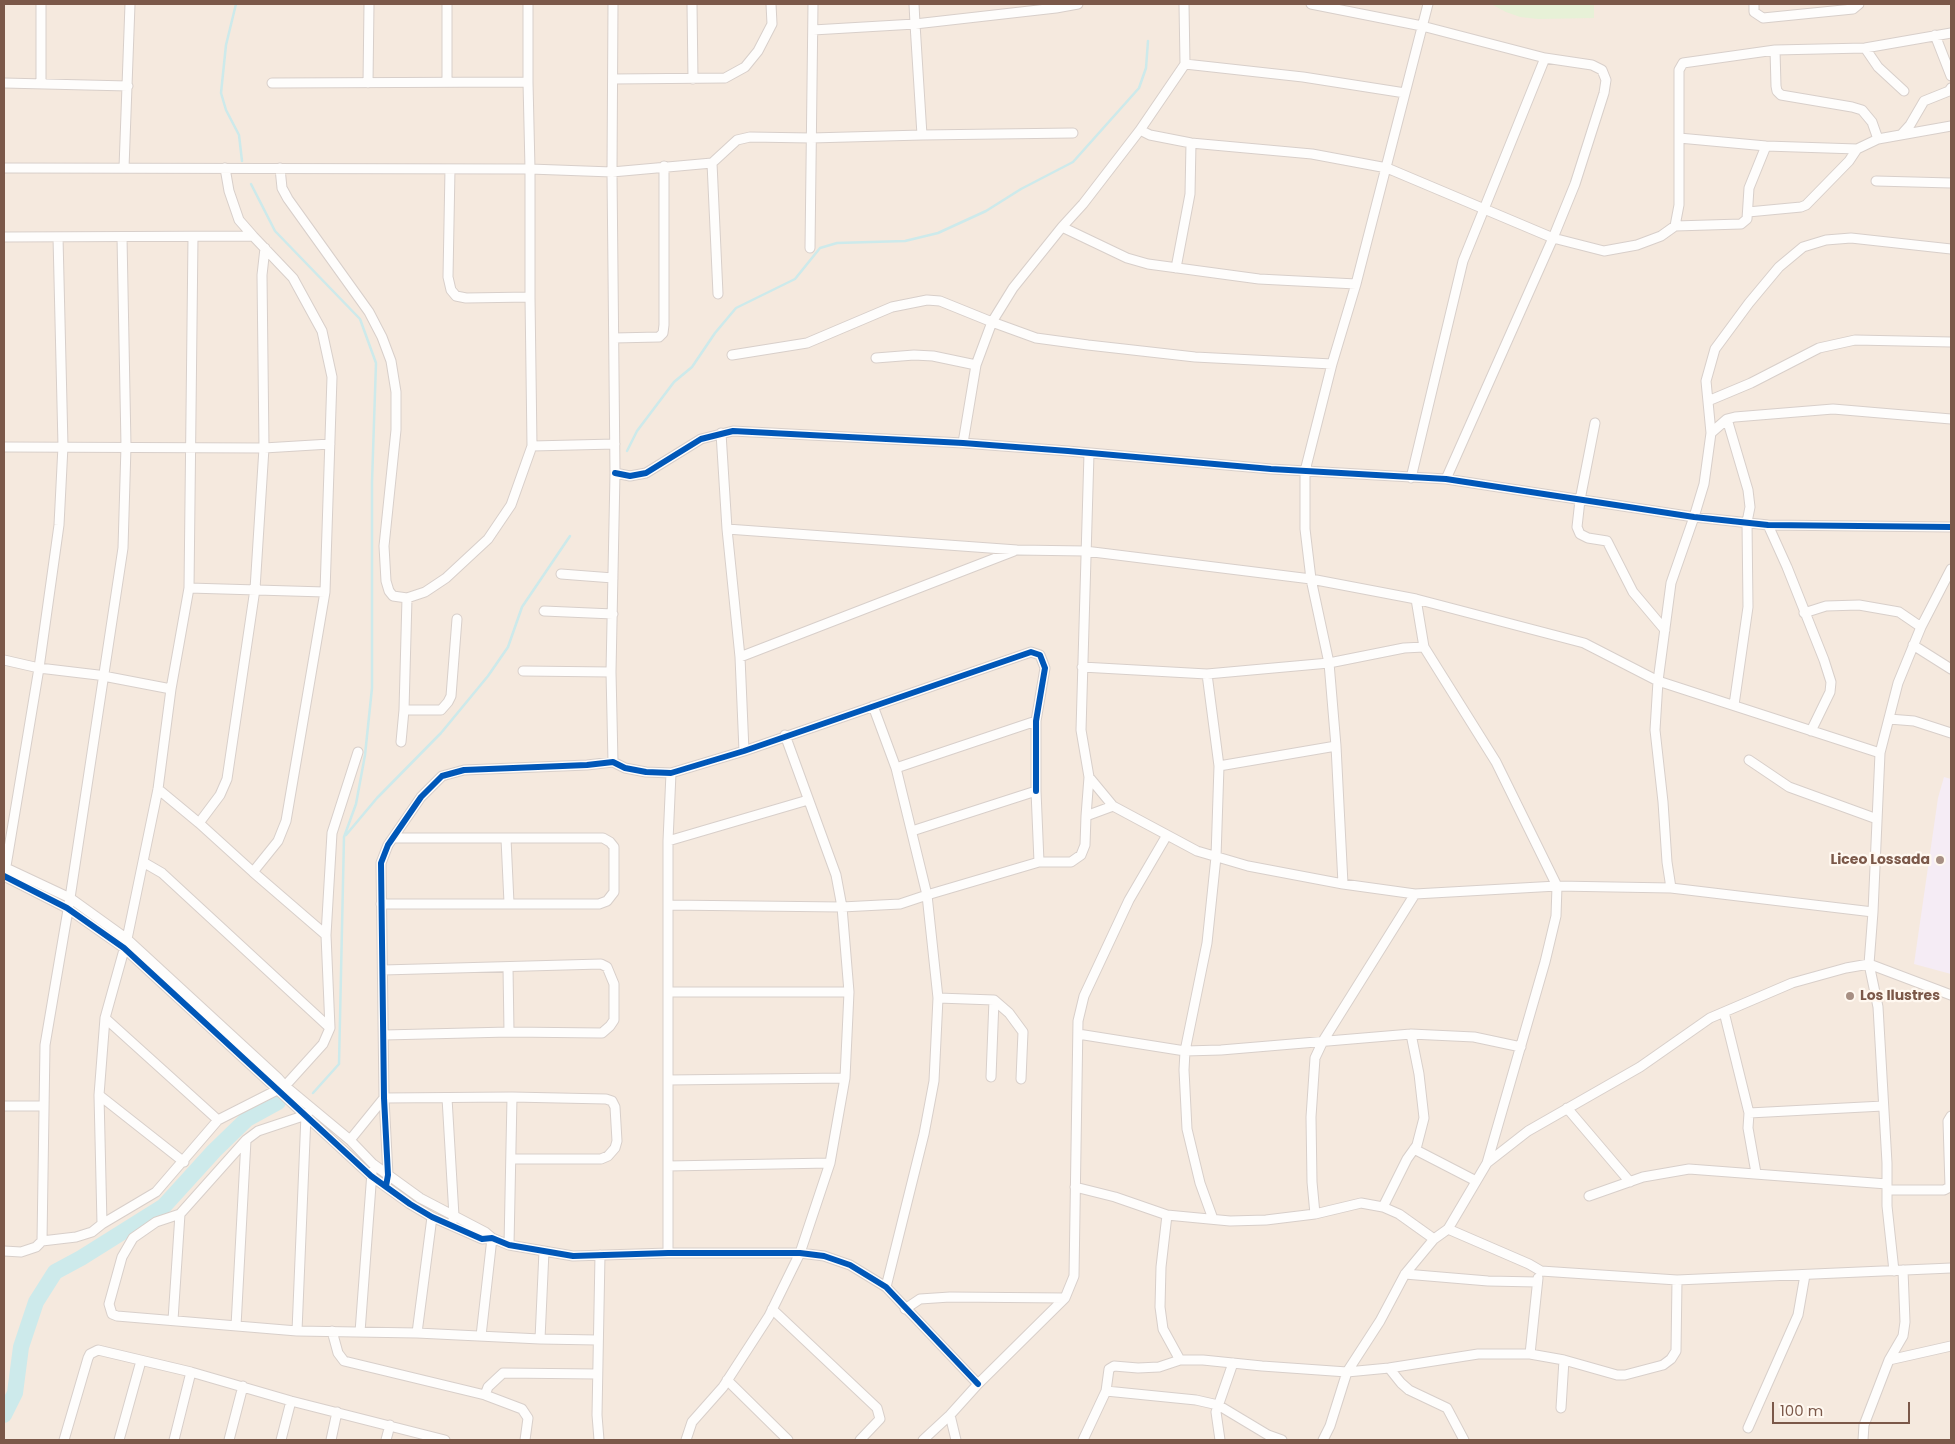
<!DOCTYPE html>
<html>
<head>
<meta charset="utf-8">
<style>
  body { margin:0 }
  #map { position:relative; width:1955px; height:1444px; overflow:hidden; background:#f9f4ee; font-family:Poppins,sans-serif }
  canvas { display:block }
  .frame { position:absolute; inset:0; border:5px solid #7b5849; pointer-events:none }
  .scale { position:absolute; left:1772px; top:1402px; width:138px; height:22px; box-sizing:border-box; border:2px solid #7b5849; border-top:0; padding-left:6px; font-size:15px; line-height:18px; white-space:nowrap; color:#7b5849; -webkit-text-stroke:4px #fff8f0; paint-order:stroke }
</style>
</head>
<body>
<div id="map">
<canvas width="1955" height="1444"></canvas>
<div class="frame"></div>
<div class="scale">100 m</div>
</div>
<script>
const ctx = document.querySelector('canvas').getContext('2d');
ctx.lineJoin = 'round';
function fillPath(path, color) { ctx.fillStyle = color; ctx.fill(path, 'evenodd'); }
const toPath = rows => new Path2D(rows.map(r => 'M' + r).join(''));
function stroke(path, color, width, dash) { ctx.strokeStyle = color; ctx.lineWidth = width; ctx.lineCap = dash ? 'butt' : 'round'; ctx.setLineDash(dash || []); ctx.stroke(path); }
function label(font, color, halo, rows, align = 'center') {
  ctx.font = font + ' Poppins,sans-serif'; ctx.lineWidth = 4.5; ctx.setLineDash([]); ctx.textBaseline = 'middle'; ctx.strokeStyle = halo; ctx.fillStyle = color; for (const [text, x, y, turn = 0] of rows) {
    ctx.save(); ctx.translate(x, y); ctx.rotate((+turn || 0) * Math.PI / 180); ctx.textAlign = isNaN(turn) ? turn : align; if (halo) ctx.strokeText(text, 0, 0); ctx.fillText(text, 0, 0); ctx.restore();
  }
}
fillPath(toPath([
  [4,4,1951,4,1951,1440,4,1440]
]), '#f5e9de');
fillPath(toPath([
  [1944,777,1951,779,1951,974,1914,964,1938,798]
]), '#f5ecf5');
fillPath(toPath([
  [1491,4,1594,4,1594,18,1538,19,1520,17,1506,12]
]), '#e7f1d7');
stroke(toPath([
  [236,4,226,45,221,93,226,110,239,135,242,161],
  [251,184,275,231,360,319,376,363,372,482,372,688,365,755,356,804,344,837,339,1064,313,1093],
  [627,451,637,431,674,382,692,367,715,333,736,308,795,279,820,248,837,243,905,241,938,233,986,211,1021,189,1073,162,1139,88,1146,68,1148,41],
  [346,835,377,798,441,733,488,676,508,647,522,607,570,536]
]), '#cdeaeb', 2.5);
stroke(toPath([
  [4,1415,15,1393,21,1347,36,1302,55,1272,81,1258,164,1206,214,1151,247,1119,278,1102]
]), '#cdeaeb', 16);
const minor = toPath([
  [692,4,693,79],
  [914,4,915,24,1056,8,1078,4],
  [1184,4,1185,64],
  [1311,4,1422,26,1545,58,1592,65,1602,70,1606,80,1604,93,1575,184,1553,238,1446,479],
  [1754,4,1754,12,1763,18,1853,9,1859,4],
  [813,30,915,24,922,135,1073,133],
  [1935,35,1951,76],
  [1865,48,1878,67,1904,91],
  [1775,50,1776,86,1777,91,1781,95,1852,107,1862,110,1872,122,1878,139],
  [613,79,725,78,745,67,758,51,772,24,771,4],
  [447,82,447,4],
  [528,82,530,169,530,297],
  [4,83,128,86],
  [41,83,41,4],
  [272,83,528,82,528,4],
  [368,83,369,4],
  [1140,130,1185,64,1303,77,1405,93],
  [1901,135,1910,125,1924,101,1949,91,1951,88],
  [1679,138,1766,146,1857,149],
  [712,163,718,294],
  [4,168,530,169,612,172,712,163,737,140,750,137,811,138,922,135],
  [124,168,130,4],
  [225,168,229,191,239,220,253,236],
  [280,168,282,188,288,199,369,312,382,337,391,361,396,392,396,430,384,546,386,581,389,591,393,596,407,598,425,592,446,578,488,539,511,505,532,446],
  [450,169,448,277,451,290,456,296,466,298,530,297,532,446,615,444],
  [1876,181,1951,183],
  [1748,212,1801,207,1806,205,1849,161,1857,149,1878,139,1951,126],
  [1675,226,1679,205,1679,70,1683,63,1775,50,1865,48,1951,33],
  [1062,227,1083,204,1140,130,1150,135,1191,143,1312,154,1387,168,1553,238,1604,251,1637,245,1661,236,1675,226,1741,224,1747,219,1749,188,1766,146],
  [4,237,253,236,293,278,322,331,332,377,325,592,286,821,278,841,253,872],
  [810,248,813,4],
  [1176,268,1190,194,1191,143],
  [614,338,659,337,663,333,664,325,664,166],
  [732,355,807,343,892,307,927,300,940,301,992,322,1013,288,1062,227,1127,258,1148,264,1259,279,1356,284],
  [876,358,914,355,933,356,976,365],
  [1708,401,1751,383,1819,348,1855,340,1951,342],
  [1727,419,1748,490,1750,507,1747,522,1748,607,1734,705],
  [1595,423,1580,500,1577,527,1580,534,1588,538,1607,541,1633,592,1665,630],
  [721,433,727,529,740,657,744,751],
  [1711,433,1727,419,1735,417,1833,409,1951,419],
  [963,443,976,365,992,322,1036,338,1088,345,1195,357,1332,364],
  [4,447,264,448,330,444],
  [1089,453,1081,730,1089,777,1086,816,1113,806],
  [615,473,630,476,646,473,701,439,733,431,963,443,1068,451,1271,469,1446,479,1694,517,1768,525,1951,527],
  [1411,478,1463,261,1545,58],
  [1768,525,1787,567,1824,660,1831,682,1830,692,1811,731],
  [727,529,1017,550,1085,551,1311,579,1416,599,1584,643,1658,681,1880,753],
  [561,574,613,578],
  [189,588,325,592],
  [544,611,613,614],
  [1804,613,1826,606,1859,605,1899,612,1921,627],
  [1913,645,1951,669],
  [740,657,1014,551],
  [4,660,39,668,98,675,171,689],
  [1082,667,1207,674,1329,663,1404,648,1424,647],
  [523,671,611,672],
  [1207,674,1219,766,1216,857,1207,943,1185,1051,1184,1070,1187,1129,1200,1183,1213,1219],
  [873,706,896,768],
  [404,710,441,710,448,702,451,696,457,619],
  [1889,719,1914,721,1951,733],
  [401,742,404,710,407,598],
  [1749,760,1789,787,1877,819],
  [613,762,611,672,615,473,612,172,613,4],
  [1219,766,1336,746],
  [1089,777,1113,806,1197,851,1248,866,1343,884,1415,894,1557,886,1671,888,1873,912],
  [158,789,199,823,253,872,326,935],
  [199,823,220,795,227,779,255,589,264,448,262,275,265,248],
  [912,831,1036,791,1039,862,1071,862,1081,855,1085,845,1086,816],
  [506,839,509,903],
  [668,841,808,800],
  [143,862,162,873,330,1028],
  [4,867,70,898,127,939,278,1078,285,1086,350,1140,373,1164,420,1198,485,1232,492,1238,481,1336],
  [5,872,39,668,59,525,63,446,58,237],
  [4,876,67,908,124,948,371,1176,410,1204,432,1217,482,1239,492,1238,509,1245,573,1256,668,1253,800,1253,824,1256,850,1265,886,1287,978,1384],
  [1343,884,1336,746,1329,663,1311,579,1305,529,1305,471,1332,364,1356,284,1428,4],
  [1671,888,1667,862,1663,802,1655,730,1658,681,1671,583,1694,517,1704,484,1711,433,1706,381,1715,349,1749,303,1779,267,1803,247,1826,240,1851,238,1951,249],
  [381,904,599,904,607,901,614,892,614,847,610,842,603,838,394,838],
  [668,905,842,907,836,875,785,735],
  [508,967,509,1032],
  [383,970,601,964,607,967,614,984,614,1020,610,1026,602,1033,509,1032,384,1035],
  [668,992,849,992,842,907,900,904,927,895,896,768,1036,721],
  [938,998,994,1000,1009,1013,1023,1032,1021,1079],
  [1724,1012,1749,1113,1748,1128,1756,1173],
  [105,1018,218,1120],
  [1078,1034,1185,1051,1221,1050,1411,1034,1474,1037,1521,1047],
  [991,1077,994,1000],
  [668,1080,845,1078,849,992],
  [99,1095,184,1162],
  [384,1098,512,1097,606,1099,612,1101,615,1107,617,1141,615,1148,608,1156,601,1159,512,1159],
  [447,1098,454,1216,453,1220],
  [4,1106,43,1106],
  [311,1108,306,1115,258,1131,246,1140,180,1214,156,1222,133,1238,122,1257,109,1304,112,1314,117,1316,297,1331,417,1333,540,1339,597,1340],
  [1567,1108,1630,1182],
  [1749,1113,1883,1106],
  [350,1140,384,1098],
  [1414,1149,1476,1181],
  [1487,1163,1528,1131,1640,1067,1710,1018,1792,983,1846,968,1869,964,1951,995],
  [668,1166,830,1163,845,1078],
  [386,1186,388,1175,384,1098,381,863,388,845,421,797,442,776,464,770,587,765,613,762,625,768,646,772,671,773,744,751,1031,652,1040,655,1045,668,1036,721,1036,791],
  [1075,1187,1115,1197,1167,1215,1230,1221,1266,1220,1315,1214,1361,1203,1383,1207,1399,1214,1434,1239],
  [1887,1190,1944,1190,1950,1187,1948,1121,1951,1116],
  [1589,1196,1643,1177,1689,1169,1887,1184],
  [1383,1207,1407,1159,1417,1145,1424,1118,1419,1074,1411,1034],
  [1315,1214,1312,1182,1311,1117,1315,1058,1323,1041,1415,894],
  [1167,1215,1161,1267,1160,1307,1163,1329,1180,1360,1203,1360,1262,1366,1347,1372,1389,1368,1478,1354,1530,1354,1564,1360,1617,1375,1625,1375,1663,1365,1671,1359,1676,1351,1677,1280],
  [102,1224,99,1095,105,1018,127,939,158,789,171,689,189,588,193,237],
  [1448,1229,1529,1264,1541,1271,1677,1280,1951,1268],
  [42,1241,76,1237,92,1232,102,1224,156,1192,218,1120,285,1086,323,1044,330,1028,326,935,332,833,358,752],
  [509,1245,512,1097],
  [4,1251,21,1252,36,1247,42,1241,45,1045,70,898,123,548,126,446,122,237],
  [668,1253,668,841,671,773],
  [1894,1271,1887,1206,1887,1163,1878,1007,1869,964,1873,912,1880,753,1898,683,1921,627,1951,569],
  [1405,1274,1488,1281,1537,1282],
  [886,1287,924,1134,934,1081,938,998,927,895,1039,862],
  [772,1309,877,1408,880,1419,860,1440],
  [905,1309,920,1299,950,1297,1065,1298],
  [173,1320,180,1214],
  [236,1326,246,1140],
  [297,1331,306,1115],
  [332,1331,338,1353,344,1361,485,1395,522,1409,528,1418,525,1440],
  [360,1332,372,1172],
  [417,1333,432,1217],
  [540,1339,544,1251],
  [1530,1354,1538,1278],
  [1889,1360,1951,1346],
  [1389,1368,1401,1383,1409,1390,1447,1408,1464,1440],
  [727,1380,788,1440],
  [1106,1391,1196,1400,1218,1405,1268,1435,1282,1440],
  [485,1395,488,1387,503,1373,597,1374],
  [1561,1408,1564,1360],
  [950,1415,956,1440],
  [1748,1428,1798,1315,1805,1275],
  [64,1440,88,1358,90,1354,98,1350,191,1372,291,1401,445,1440],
  [119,1440,141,1361],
  [174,1440,191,1372],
  [229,1440,243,1386],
  [281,1440,291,1401],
  [331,1440,337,1412],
  [386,1440,390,1425],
  [599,1440,597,1415,600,1255],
  [686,1440,692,1422,723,1387,769,1316,800,1253,830,1163],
  [923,1440,950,1415,978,1384,1065,1298,1074,1276,1078,1021,1084,996,1129,900,1167,835],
  [1083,1440,1106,1391,1109,1369,1114,1366,1138,1368,1159,1367,1180,1360],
  [1220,1440,1216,1412,1233,1363],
  [1323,1440,1330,1426,1347,1372,1380,1321,1405,1274,1434,1239,1448,1229,1487,1163,1545,962,1556,916,1557,886,1496,762,1424,647,1416,599],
  [1863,1440,1864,1425,1889,1360,1903,1336,1905,1322,1903,1270]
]);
stroke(minor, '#d8cfca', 11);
stroke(minor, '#fefdfc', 9);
stroke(toPath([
  [615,473,630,476,646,473,701,439,733,431,963,443,1068,451,1271,469,1446,479,1694,517,1768,525,1951,527],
  [4,876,67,908,124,948,371,1176,410,1204,432,1217,482,1239,492,1238,509,1245,573,1256,668,1253,800,1253,824,1256,850,1265,886,1287,978,1384],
  [386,1186,388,1175,384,1098,381,863,388,845,421,797,442,776,464,770,587,765,613,762,625,768,646,772,671,773,744,751,1031,652,1040,655,1045,668,1036,721,1036,791]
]), '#0057b8', 6);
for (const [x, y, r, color] of [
  [1940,860,5,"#a78f83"],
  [1850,996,5,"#a78f83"]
]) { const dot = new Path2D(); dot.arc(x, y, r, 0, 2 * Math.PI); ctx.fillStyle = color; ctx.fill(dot); stroke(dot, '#fff8f0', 2); }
label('bold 14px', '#7b5849', '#fff8f0', [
  ["Liceo Lossada",1930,860],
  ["Los Ilustres",1860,996,"left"]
], 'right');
</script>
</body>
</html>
